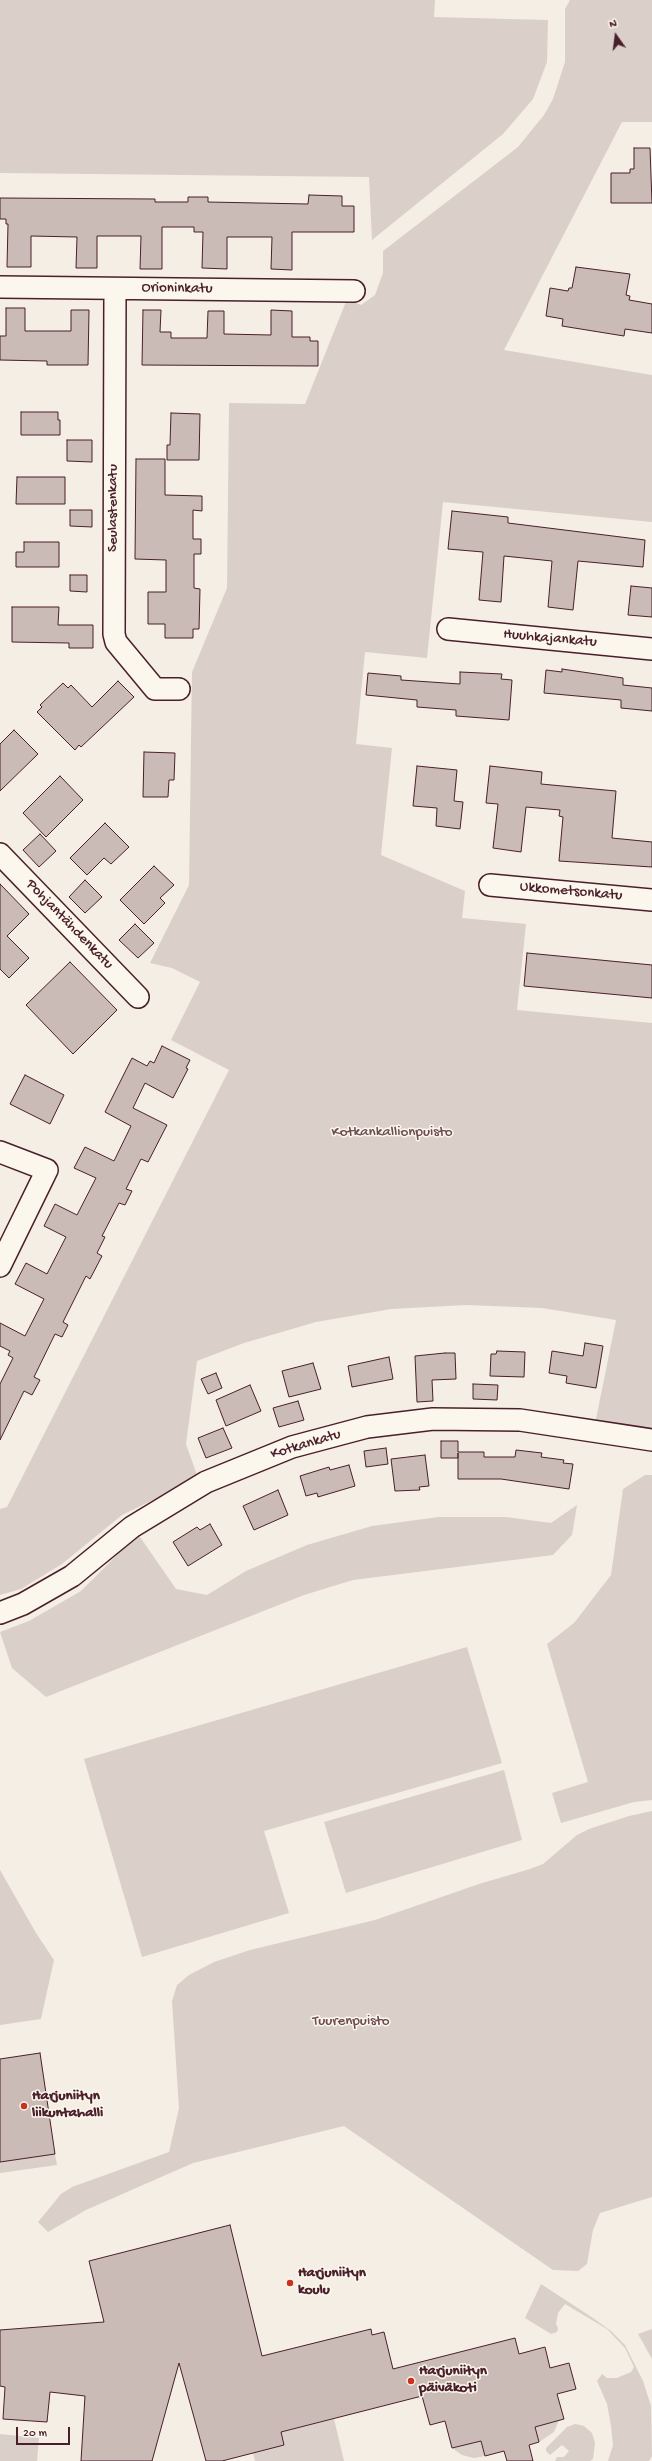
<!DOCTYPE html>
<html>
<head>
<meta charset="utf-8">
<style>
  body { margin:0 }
  #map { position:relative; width:652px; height:2461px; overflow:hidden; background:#f4eee4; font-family:"Gochi Hand",sans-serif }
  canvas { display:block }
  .north { position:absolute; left:596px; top:16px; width:40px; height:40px; -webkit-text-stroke:3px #fbf7ec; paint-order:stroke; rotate:346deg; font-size:11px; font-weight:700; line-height:16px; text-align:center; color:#4a1f2b }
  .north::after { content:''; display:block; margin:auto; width:14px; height:18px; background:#4a1f2b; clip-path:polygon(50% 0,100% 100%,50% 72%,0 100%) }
  .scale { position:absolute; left:16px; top:2427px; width:54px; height:18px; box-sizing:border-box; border:2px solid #4a1f2b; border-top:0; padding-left:5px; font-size:12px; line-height:14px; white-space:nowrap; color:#4a1f2b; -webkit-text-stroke:3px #fbf7ec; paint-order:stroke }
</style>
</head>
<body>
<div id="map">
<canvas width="652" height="2461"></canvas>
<div class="north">N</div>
<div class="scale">20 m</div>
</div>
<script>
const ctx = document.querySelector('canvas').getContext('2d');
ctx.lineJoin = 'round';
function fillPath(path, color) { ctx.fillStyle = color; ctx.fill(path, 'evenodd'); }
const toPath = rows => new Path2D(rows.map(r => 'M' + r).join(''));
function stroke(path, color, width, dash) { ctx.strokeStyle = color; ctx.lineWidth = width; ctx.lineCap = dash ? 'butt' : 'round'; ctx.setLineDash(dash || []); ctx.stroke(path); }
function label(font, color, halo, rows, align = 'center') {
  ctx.font = font + ' "Gochi Hand",sans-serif'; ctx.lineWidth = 3; ctx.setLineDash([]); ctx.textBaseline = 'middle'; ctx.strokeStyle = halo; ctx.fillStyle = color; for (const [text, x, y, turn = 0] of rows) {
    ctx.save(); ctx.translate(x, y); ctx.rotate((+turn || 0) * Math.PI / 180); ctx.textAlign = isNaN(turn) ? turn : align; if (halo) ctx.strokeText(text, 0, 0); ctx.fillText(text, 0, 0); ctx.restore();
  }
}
fillPath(toPath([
  [0,0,435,0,434,17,548,20,547,62,533,99,503,134,372,240,369,177,0,173],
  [570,0,652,0,652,122,622,122,504,350,652,375,652,522,443,502,427,658,365,652,356,744,392,748,381,855,465,891,462,918,526,924,517,1010,652,1023,652,1427,595,1424,616,1320,542,1308,466,1305,391,1309,316,1322,244,1343,197,1361,186,1444,198,1478,122,1515,62,1564,21,1589,0,1595,0,1509,7,1507,229,1070,171,1040,200,982,172,968,150,963,189,885,192,672,227,588,229,403,305,404,347,299,361,305,375,295,383,273,383,251,518,147,544,115,553,99,565,62,565,9],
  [645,1475,652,1475,652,1800,634,1802,561,1823,552,1793,588,1782,547,1644,574,1623,611,1575,623,1489],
  [577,1505,572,1535,553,1555,353,1580,304,1595,46,1697,12,1668,0,1632,29,1621,81,1591,138,1534,176,1589,207,1595,246,1571,307,1545,372,1526,439,1517,506,1517,551,1523],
  [467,1647,502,1763,264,1831,289,1913,142,1957,84,1759],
  [504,1770,522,1840,346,1893,324,1822],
  [652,1811,652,2197,600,2213,593,2230,587,2264,578,2271,553,2270,344,2126,193,2163,86,2210,48,2232,38,2222,61,2194,72,2187,169,2152,179,2108,172,2001,177,1985,189,1975,214,1962,250,1950,375,1920,479,1884,530,1869,543,1864,577,1835,589,1829,629,1816],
  [0,1870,36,1933,54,1960,41,2019,0,2025],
  [55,2154,57,2165,0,2173,0,2162],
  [541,2284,593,2318,611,2331,625,2345,643,2381,651,2406,652,2456,649,2461,608,2461,613,2445,611,2426,607,2404,597,2381,602,2374,607,2378,617,2378,631,2372,634,2367,625,2348,607,2329,565,2304,558,2313,556,2324,558,2328,557,2332,551,2334,525,2318],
  [652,2329,652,2359,638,2334],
  [334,2419,344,2461,255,2461,253,2453,281,2432],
  [559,2420,554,2432,539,2442,535,2427],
  [575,2424,584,2426,592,2433,595,2443,593,2459,590,2461,555,2461,557,2457,564,2457,569,2451,562,2445,550,2455,546,2451,546,2448,567,2427],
  [0,2434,39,2438,37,2461,0,2461],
  [481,2441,485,2456,474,2458,462,2455,452,2448]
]), '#dbd0c9');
const building = toPath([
  [634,148,650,148,652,203,611,203,611,173,630,173,630,169,634,169,634,148],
  [309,195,342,196,342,206,354,206,354,232,292,232,292,270,271,269,272,237,227,237,227,269,202,268,203,232,194,232,194,227,162,227,162,269,140,269,141,236,97,236,97,268,76,268,77,237,31,236,31,267,7,267,8,224,6,224,6,219,0,219,0,198,155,199,155,202,188,202,188,197,208,197,208,202,308,204,309,195],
  [576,267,630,274,626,295,630,296,629,300,652,304,652,333,625,329,624,336,562,326,563,319,546,316,550,288,568,291,569,288,572,288,576,267],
  [6,308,25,308,25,331,71,331,71,310,89,310,88,365,47,365,47,361,0,360,0,336,6,336,6,308],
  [143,310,161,310,160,332,171,332,171,338,207,338,208,311,224,311,224,334,271,335,271,310,292,311,292,337,310,337,310,341,318,341,318,366,142,365,143,310],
  [21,412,58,412,58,420,60,420,60,435,21,435,21,412],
  [171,413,200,414,199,460,167,460,167,445,170,445,171,413],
  [67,440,92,440,92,462,67,461,67,440],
  [136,459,165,459,165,495,202,496,202,511,193,510,193,539,201,539,201,554,194,554,194,588,200,589,199,629,193,629,193,638,165,638,165,624,148,624,148,592,166,592,166,560,135,559,136,459],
  [17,477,65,477,65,504,16,504,17,477],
  [70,510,92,510,92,527,70,526,70,510],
  [452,511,508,517,508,523,645,540,643,567,578,561,573,610,548,607,552,561,504,556,501,602,479,600,483,552,448,549,452,511],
  [24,542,59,542,59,567,16,567,16,552,24,552,24,542],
  [70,575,87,575,87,592,70,591,70,575],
  [631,586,652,588,652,617,628,615,631,586],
  [12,607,59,607,58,625,93,625,93,648,69,648,69,643,12,642,12,607],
  [562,669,623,678,623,685,652,688,652,711,621,708,621,700,544,693,546,670,562,672,562,669],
  [460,672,502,674,501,679,512,680,509,720,456,716,456,710,417,707,417,700,366,695,368,673,401,676,401,680,460,684,460,672],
  [118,681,134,697,81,747,79,745,75,750,37,712,42,707,40,705,63,683,68,688,71,685,92,707,118,681],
  [14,730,38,754,0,791,0,744,14,730],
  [144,752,175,753,174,780,169,780,168,797,143,797,144,752],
  [417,766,457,770,454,801,463,802,460,829,436,826,437,808,413,806,417,766],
  [490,766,542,772,541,784,616,791,612,838,652,842,652,867,559,861,563,817,559,816,560,810,526,807,521,852,493,848,498,804,486,803,490,766],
  [60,776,83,800,46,837,23,813,60,776],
  [105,823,129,847,111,864,104,858,87,875,70,858,105,823],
  [40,834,56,851,39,867,23,850,40,834],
  [154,866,174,885,160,898,165,903,144,924,120,900,154,866],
  [85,880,102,897,85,913,69,897,85,880],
  [0,884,29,914,7,936,29,958,9,978,0,969,0,884],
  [135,924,154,943,138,958,119,940,135,924],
  [527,953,652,965,652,998,524,986,527,953],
  [70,962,117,1010,73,1054,26,1005,70,962],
  [162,1046,190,1060,186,1068,188,1069,173,1098,145,1083,133,1108,167,1125,148,1162,141,1159,126,1189,132,1191,125,1205,119,1203,102,1236,105,1237,97,1253,102,1256,90,1279,86,1276,63,1322,68,1325,62,1337,55,1334,34,1377,40,1380,32,1395,24,1391,0,1440,0,1384,13,1358,8,1355,10,1351,0,1346,0,1323,25,1336,44,1299,15,1284,26,1263,47,1274,66,1237,44,1226,55,1204,77,1215,96,1178,74,1168,85,1147,114,1161,131,1126,105,1112,132,1058,147,1066,150,1061,154,1063,162,1046],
  [25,1075,64,1095,50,1124,10,1104,25,1075],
  [585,1343,603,1346,596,1388,566,1383,567,1376,549,1373,552,1351,583,1356,585,1343],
  [497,1351,525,1352,524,1377,490,1376,491,1354,496,1354,497,1351],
  [445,1353,455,1353,456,1379,432,1380,433,1401,417,1402,415,1356,445,1353],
  [389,1357,393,1379,352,1387,348,1366,389,1357],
  [313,1363,321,1389,289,1397,282,1371,313,1363],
  [216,1373,222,1388,208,1394,201,1379,216,1373],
  [473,1384,498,1385,497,1400,473,1399,473,1384],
  [250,1385,261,1411,226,1426,216,1400,250,1385],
  [298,1401,304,1420,279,1427,273,1408,298,1401],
  [223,1428,232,1448,206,1458,198,1438,223,1428],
  [441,1441,458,1441,458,1452,484,1452,484,1457,515,1457,516,1450,542,1453,541,1457,564,1460,563,1463,573,1464,569,1489,501,1479,458,1479,458,1453,458,1458,441,1458,441,1441],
  [386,1448,388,1464,366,1467,364,1451,386,1448],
  [425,1455,429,1486,419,1487,420,1490,395,1491,391,1459,425,1455],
  [349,1465,355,1486,318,1497,317,1493,306,1496,300,1476,329,1467,330,1470,349,1465],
  [278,1490,288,1515,254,1530,243,1506,278,1490],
  [210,1524,222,1545,188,1566,173,1542,197,1527,200,1530,210,1524],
  [40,2053,55,2154,0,2162,0,2059,40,2053],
  [230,2225,262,2356,371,2329,372,2335,384,2332,393,2369,515,2338,519,2354,545,2347,550,2368,569,2363,576,2389,557,2394,564,2419,535,2427,539,2442,529,2445,533,2461,507,2461,504,2451,485,2456,481,2441,452,2448,445,2421,430,2425,422,2396,281,2432,284,2445,222,2461,206,2461,179,2363,152,2461,81,2461,85,2396,50,2392,47,2422,3,2419,5,2387,0,2386,0,2330,104,2322,89,2261,230,2225]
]);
fillPath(building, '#cabbb6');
stroke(building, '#4a1f2b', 1);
const minor = toPath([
  [0,287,354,291],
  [115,289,114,634,116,642,155,689,179,689],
  [448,629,652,649],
  [0,854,138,997],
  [490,885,652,900],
  [0,1152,47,1170,0,1266],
  [0,1613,23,1604,72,1576,132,1527,206,1482,292,1447,367,1427,433,1419,520,1420,652,1440]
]);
stroke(minor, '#4a1f2b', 24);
stroke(minor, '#fbf7ec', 21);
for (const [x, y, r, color] of [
  [24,2106,4,"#c8321e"],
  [290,2283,4,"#c8321e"],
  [411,2381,4,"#c8321e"]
]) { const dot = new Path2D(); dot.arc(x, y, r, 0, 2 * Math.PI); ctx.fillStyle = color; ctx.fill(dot); stroke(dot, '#fbf7ec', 1.5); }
label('15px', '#4a1f2b', '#fbf7ec', [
  ["Orioninkatu",177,289,1],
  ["Seulastenkatu",114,508,-90],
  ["Huuhkajankatu",550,639,5],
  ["Ukkometsonkatu",571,892,5],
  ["Pohjantähdenkatu",69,925,46],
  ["Kotkankatu",306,1445,-17]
]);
label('15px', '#6e4b52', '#fbf7ec', [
  ["Kotkankallionpuisto",392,1133],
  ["Tuurenpuisto",351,2022]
]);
label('bold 15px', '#4a1f2b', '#fbf7ec', [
  ["Harjuniityn",32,2097],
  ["liikuntahalli",32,2114],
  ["Harjuniityn",298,2274],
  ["koulu",298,2291],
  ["Harjuniityn",419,2372],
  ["päiväkoti",419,2389]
], 'left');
</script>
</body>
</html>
